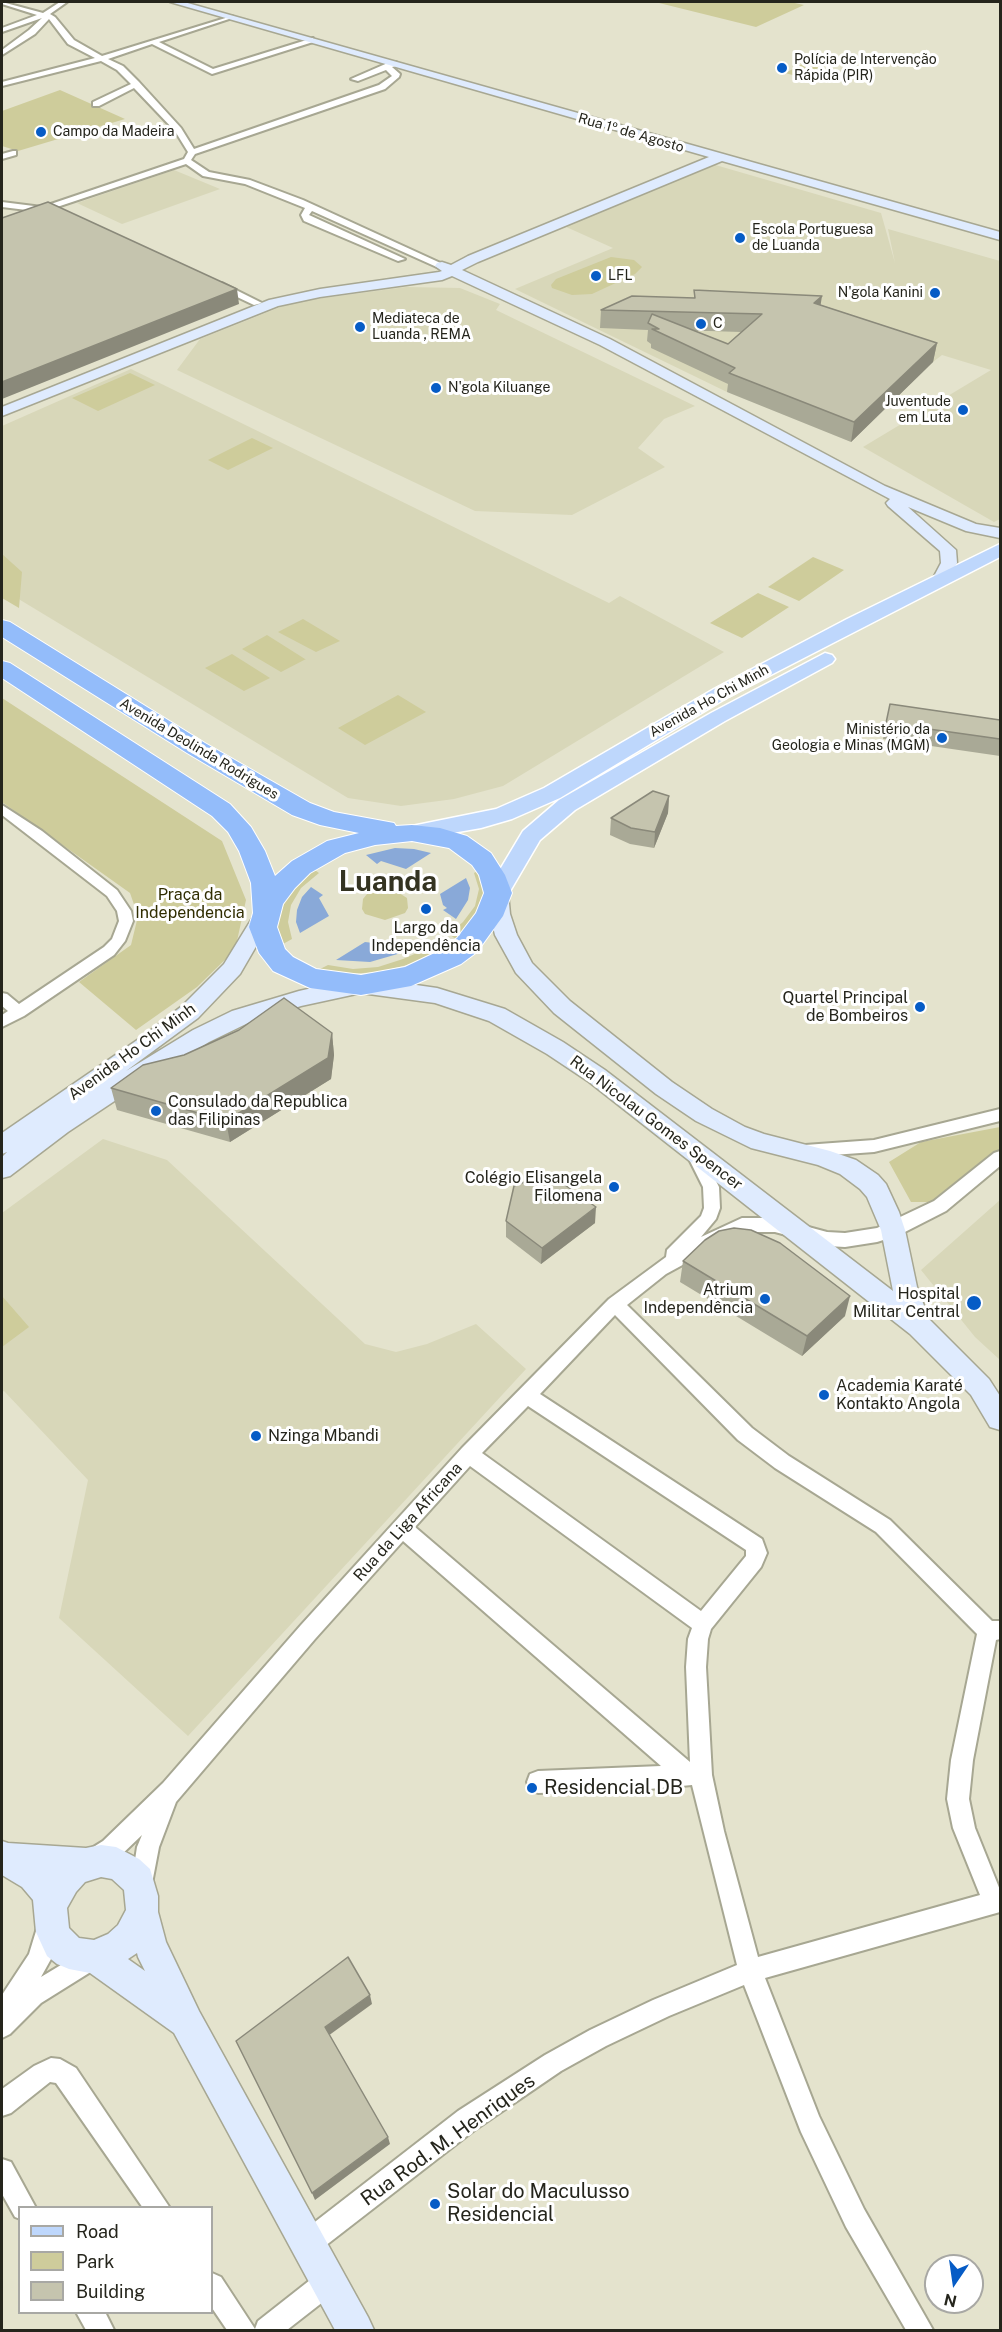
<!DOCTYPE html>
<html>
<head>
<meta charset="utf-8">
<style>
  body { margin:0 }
  #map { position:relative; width:1002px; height:2332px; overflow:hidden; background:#e4e3cd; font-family:"Public Sans",sans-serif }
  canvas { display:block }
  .frame { position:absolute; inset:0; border:3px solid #25251c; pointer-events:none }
  .legend { position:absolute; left:18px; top:2206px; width:195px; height:108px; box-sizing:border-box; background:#fff; border:2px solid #a8a8a4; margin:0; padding:8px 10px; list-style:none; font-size:18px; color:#25251c }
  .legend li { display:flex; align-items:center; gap:12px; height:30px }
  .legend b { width:30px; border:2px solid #a8a8a4 }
  .north { position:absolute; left:924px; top:2254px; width:60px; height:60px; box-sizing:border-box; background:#fff; border:2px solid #a8a8a4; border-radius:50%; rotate:193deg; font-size:16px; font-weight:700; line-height:24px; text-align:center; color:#25251c }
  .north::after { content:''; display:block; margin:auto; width:21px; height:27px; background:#065cc6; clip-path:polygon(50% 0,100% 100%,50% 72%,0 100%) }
</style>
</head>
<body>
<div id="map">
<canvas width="1002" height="2332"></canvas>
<div class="frame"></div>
<ul class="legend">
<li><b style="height:8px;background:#bed7fc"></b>Road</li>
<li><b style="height:16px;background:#cecc9b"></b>Park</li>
<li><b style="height:16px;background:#c5c4ae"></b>Building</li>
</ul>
<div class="north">N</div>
</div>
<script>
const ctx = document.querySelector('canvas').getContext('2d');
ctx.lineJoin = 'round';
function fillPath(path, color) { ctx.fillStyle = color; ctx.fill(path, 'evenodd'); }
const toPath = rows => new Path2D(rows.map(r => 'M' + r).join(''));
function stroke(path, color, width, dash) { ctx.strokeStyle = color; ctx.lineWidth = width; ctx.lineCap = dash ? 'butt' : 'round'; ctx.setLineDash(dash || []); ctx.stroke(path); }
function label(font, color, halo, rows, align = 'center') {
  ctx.font = font + ' "Public Sans",sans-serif'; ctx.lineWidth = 6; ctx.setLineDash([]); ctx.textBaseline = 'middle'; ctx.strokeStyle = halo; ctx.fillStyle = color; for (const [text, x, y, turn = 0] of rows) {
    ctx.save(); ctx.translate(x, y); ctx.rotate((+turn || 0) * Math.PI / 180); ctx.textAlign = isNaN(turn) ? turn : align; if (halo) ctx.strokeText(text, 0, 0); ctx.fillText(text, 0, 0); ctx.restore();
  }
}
fillPath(toPath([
  [712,164,881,213,895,263,888,229,1000,261,1000,519,994,522,863,447,991,370,942,355,933,362,812,321,727,392,515,289,613,248,564,226],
  [174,170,220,189,122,224,77,203],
  [406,287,460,288,500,304,496,310,695,406,664,419,638,448,665,467,572,515,475,511,177,370,200,339,293,302],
  [131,369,609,603,620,596,724,652,503,786,454,799,401,806,348,798,2,589,2,426],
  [103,1139,167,1160,365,1344,396,1352,427,1344,476,1324,526,1369,188,1736,59,1618,88,1480,4,1391,2,1392,2,1213],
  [1000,1200,1000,1360,975,1337,921,1270]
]), '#d8d7b9');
fillPath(toPath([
  [662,2,790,2,804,5,756,27,659,3],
  [810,60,829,65,804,78,785,73],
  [60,90,125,119,18,151,2,146,2,111],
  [611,257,634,260,642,267,635,274,592,294,572,295,552,288,551,285,556,279],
  [130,373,155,385,98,411,72,398],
  [252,438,273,448,228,470,208,460],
  [2,554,22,572,19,608,2,598],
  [813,557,844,570,799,601,768,587],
  [758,593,789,607,742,638,710,623],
  [303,619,340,641,316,652,278,632],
  [267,635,305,659,306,659,281,672,242,649],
  [232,654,270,678,244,691,205,668],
  [398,695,426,712,365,745,338,728],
  [2,698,222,841,246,900,235,950,197,987,136,1030,79,982,131,945,138,916,130,893,2,802],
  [312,868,319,873,301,888,291,905,288,922,292,939,283,944,277,926,281,905],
  [481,869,487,888,483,906,457,940,449,934,463,922,475,906,479,889,474,873],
  [381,889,396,891,407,898,408,908,405,913,385,920,365,914,362,909,363,899,367,894],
  [426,949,434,955,407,965,379,972,347,974,318,970,328,965,353,969,378,967,403,959],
  [1000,1127,1000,1149,937,1205,927,1202,911,1202,889,1162,921,1142],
  [2,1296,29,1327,2,1347]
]), '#cecc9b');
fillPath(toPath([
  [395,848,414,849,431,853,406,869,381,861,377,864,366,855],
  [466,878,470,888,468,900,456,919,443,910,447,908,443,905,440,894],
  [311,887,323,895,319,898,329,916,300,933,296,922,297,910,302,897],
  [365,942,382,944,386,947,390,945,401,953,370,962,336,960]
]), '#89a9d8');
const street = toPath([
  [2,2,43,13,60,2,67,2,50,14,55,17,74,40,102,56,232,16,232,18,159,42,213,69,313,38,313,42,212,74,152,44,108,59,123,66,139,82,181,128,194,149,379,85,392,76,386,70,358,81,351,79,390,62,396,62,396,66,392,67,400,74,399,77,385,89,195,154,191,160,209,172,250,180,303,200,447,266,439,268,312,211,309,215,405,259,398,261,304,221,301,215,305,208,245,184,203,176,186,164,54,208,55,210,51,213,2,207,2,202,42,207,184,159,188,152,175,131,134,88,99,106,93,106,93,102,131,84,117,70,101,61,2,86,2,82,95,58,68,44,49,19,35,34,2,55,2,50,29,30,42,18,2,32,2,28,37,15,2,4,2,2],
  [13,151,16,151,16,155,2,159,2,154,13,151],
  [216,283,222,283,262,303,254,305,216,287,216,283],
  [2,805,42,831,117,890,131,911,133,921,125,941,114,955,24,1016,2,1027,2,1015,8,1011,2,1006,2,993,7,994,19,1004,104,947,112,939,119,921,117,911,107,896,2,815,2,805],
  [1000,1109,1000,1121,874,1152,805,1157,799,1155,797,1151,799,1147,805,1145,874,1140,1000,1109],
  [694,1147,700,1149,719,1187,720,1208,716,1219,701,1237,742,1218,775,1218,827,1232,845,1233,877,1228,934,1201,994,1153,1000,1151,1000,1166,946,1211,899,1235,877,1242,845,1247,827,1246,775,1232,743,1232,666,1274,627,1305,752,1428,789,1456,890,1520,992,1621,1000,1621,1000,1639,996,1640,973,1760,969,1799,975,1828,1000,1890,1000,1912,765,1978,819,2116,864,2209,933,2330,906,2330,846,2227,801,2132,744,1985,669,2016,606,2046,561,2071,476,2129,316,2253,307,2257,298,2253,294,2244,298,2235,458,2111,545,2055,590,2030,653,2000,737,1965,692,1785,649,1789,538,1793,530,1790,527,1782,530,1774,538,1771,661,1766,403,1541,315,1639,176,1802,159,1847,150,1894,142,1897,134,1894,131,1886,137,1847,142,1835,119,1857,103,1867,95,1870,87,1867,84,1859,87,1851,103,1841,163,1783,301,1625,462,1448,609,1299,666,1257,667,1250,701,1216,704,1208,703,1187,686,1153,688,1149,694,1147],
  [615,1315,738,1440,775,1468,876,1532,977,1634,951,1760,947,1799,953,1828,980,1895,758,1957,724,1831,712,1775,706,1667,708,1639,711,1629,761,1567,767,1553,762,1539,540,1394,615,1315],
  [528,1406,746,1550,746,1556,701,1611,482,1453,528,1406],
  [470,1466,692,1628,688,1639,686,1667,690,1762,415,1527,470,1466],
  [48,1915,56,1918,59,1926,51,1959,41,1977,89,1948,97,1952,101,1960,97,1968,41,2003,10,2034,2,2038,2,1995,29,1954,40,1918,48,1915],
  [51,2058,60,2059,76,2068,170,2208,143,2208,56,2083,50,2082,11,2113,2,2116,2,2089,34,2066,51,2058],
  [2,2159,11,2162,36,2208,20,2208,20,2219,15,2217,2,2194,2,2159],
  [328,2269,337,2273,341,2282,337,2291,287,2330,227,2330,212,2308,212,2273,221,2277,255,2329,258,2321,319,2273,328,2269],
  [76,2312,105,2312,114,2330,86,2330,76,2312]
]);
const secondary = toPath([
  [170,2,184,2,1000,232,1000,240,722,161,478,262,462,270,610,339,885,486,976,524,1000,528,1000,538,966,531,908,507,956,550,957,563,948,580,946,584,940,585,934,584,932,580,941,563,940,551,888,506,886,503,890,499,600,345,452,276,442,280,320,297,278,306,2,416,2,407,269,300,320,289,439,272,442,271,435,266,437,263,442,262,451,265,468,256,709,157,170,2],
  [498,886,505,888,508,893,510,914,517,935,532,963,570,1001,672,1082,712,1109,745,1127,764,1134,830,1151,856,1160,878,1175,886,1184,899,1212,905,1230,917,1287,929,1319,989,1379,1000,1396,1000,1430,990,1427,971,1395,910,1334,589,1082,547,1054,489,1021,435,1003,361,993,301,1006,248,1023,209,1042,140,1084,68,1132,10,1176,2,1178,2,1157,7,1152,2,1154,2,1133,146,1034,182,1006,224,964,259,907,266,905,273,907,276,912,240,974,198,1018,126,1071,193,1030,232,1011,299,991,361,977,437,988,505,1009,563,1042,605,1070,893,1291,881,1230,867,1197,860,1189,840,1174,818,1165,751,1148,696,1121,656,1094,554,1013,516,973,495,935,490,914,488,893,491,888,498,886],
  [2,1841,8,1843,86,1848,101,1845,116,1847,139,1859,150,1869,158,1896,158,1912,166,1942,199,2011,368,2317,374,2330,335,2330,174,2033,90,1973,69,1969,57,1964,47,1956,36,1932,33,1900,22,1887,2,1875,2,1841],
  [101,1877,112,1879,124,1890,126,1910,118,1925,108,1934,94,1940,79,1938,69,1928,67,1908,76,1892,85,1882,101,1877],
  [137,1953,138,1957,145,1971,128,1959,137,1953]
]);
const primary = toPath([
  [1000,544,1000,557,728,697,560,798,512,819,481,828,412,840,404,838,401,833,404,828,412,826,496,809,544,788,714,689,847,619,1000,544],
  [825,653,832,655,835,659,832,663,725,721,575,810,540,840,506,898,498,901,490,898,486,893,523,831,559,800,711,713,825,653]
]);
const highway = toPath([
  [2,620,10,622,205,743,310,803,334,812,394,823,396,826,412,825,440,828,467,836,491,853,505,875,512,893,503,916,477,952,461,964,411,986,361,995,310,988,273,971,259,953,249,927,253,913,251,883,239,851,228,832,212,816,2,678,2,661,10,663,230,804,251,827,265,851,275,876,292,861,327,841,359,833,320,825,292,815,187,753,2,637,2,620],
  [412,841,449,848,472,865,479,875,484,893,476,913,457,938,441,950,405,967,361,975,316,969,293,957,285,949,277,927,283,904,295,888,310,873,345,853,375,845,412,841]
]);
stroke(street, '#a7a792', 4);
stroke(secondary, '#a7a792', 3);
stroke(primary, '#fff', 3);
stroke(highway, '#fff', 2);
fillPath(street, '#fff');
fillPath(secondary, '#dfebfe');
fillPath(primary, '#bed7fc');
fillPath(highway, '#93bcfa');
fillPath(toPath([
  [694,290,821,305,937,343,933,362,851,442,727,392,728,384,651,348,651,344,647,341,648,330,600,328,601,310,694,298],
  [695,331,709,331,741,332,728,344],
  [890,704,1000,720,1000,756,883,739],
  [669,796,668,813,654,848,630,844,610,835,611,818],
  [332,1033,334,1055,331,1079,230,1142,117,1110,111,1088],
  [506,1221,595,1223,541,1264,506,1237],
  [683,1261,845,1316,802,1356,680,1282]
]), '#a9a996');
fillPath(toPath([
  [237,289,239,304,2,399,2,382],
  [822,296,819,315,814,303],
  [937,343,933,362,851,442,854,422],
  [669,796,668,813,654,848,655,832],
  [332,1033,334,1055,331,1079,230,1142,226,1121],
  [596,1207,595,1223,541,1264,542,1248],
  [850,1296,845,1316,802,1356,807,1336],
  [370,1995,372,2004,328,2036,325,2027],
  [388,2137,390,2144,315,2200,312,2193]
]), '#8a897a');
const building = toPath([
  [48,202,237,289,2,382,2,218,48,202],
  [694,290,822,296,814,303,937,343,854,422,729,373,735,368,652,329,659,329,648,323,652,314,728,344,762,314,601,310,632,296,695,298,694,290],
  [890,704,1000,720,1000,739,886,723,890,704],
  [653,791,669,796,655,832,631,828,611,818,653,791],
  [284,998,332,1033,328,1058,226,1121,111,1088,143,1065,184,1055,239,1030,284,998],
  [548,1173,596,1207,542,1248,506,1221,514,1186,548,1173],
  [734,1228,751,1230,780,1243,850,1296,807,1336,683,1261,705,1240,719,1231,734,1228],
  [348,1957,370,1995,325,2027,388,2137,312,2193,236,2041,348,1957]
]);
fillPath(building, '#c5c4ae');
stroke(building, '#8a897a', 1.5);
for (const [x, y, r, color] of [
  [782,68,6,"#065cc6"],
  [41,132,6,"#065cc6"],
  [740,238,6,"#065cc6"],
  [596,276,6,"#065cc6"],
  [935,293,6,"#065cc6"],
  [701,324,6,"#065cc6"],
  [360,327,6,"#065cc6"],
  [436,388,6,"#065cc6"],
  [963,410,6,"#065cc6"],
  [942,738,6,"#065cc6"],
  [426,909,6,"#065cc6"],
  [920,1007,6,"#065cc6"],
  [156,1111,6,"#065cc6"],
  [614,1187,6,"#065cc6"],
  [765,1299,6,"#065cc6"],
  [974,1303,8,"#065cc6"],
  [824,1395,6,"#065cc6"],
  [256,1436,6,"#065cc6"],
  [532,1788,6,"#065cc6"],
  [435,2204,6,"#065cc6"]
]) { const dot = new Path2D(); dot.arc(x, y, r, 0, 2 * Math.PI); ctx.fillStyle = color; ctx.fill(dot); stroke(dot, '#fff', 2); }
label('14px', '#25251c', '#fff', [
  ["Polícia de Intervenção",794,60],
  ["Rápida (PIR)",794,76],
  ["Campo da Madeira",53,132],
  ["Escola Portuguesa",752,230],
  ["de Luanda",752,246],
  ["LFL",608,276],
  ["N'gola Kanini",923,293,"right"],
  ["Mediateca de",372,319],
  ["Luanda , REMA",372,335],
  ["C",713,324],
  ["N'gola Kiluange",448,388],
  ["Juventude",951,402,"right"],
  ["em Luta",951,418,"right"],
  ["Ministério da",930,730,"right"],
  ["Geologia e Minas (MGM)",930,746,"right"]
], 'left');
label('14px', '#25251c', '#fff', [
  ["Rua 1º de Agosto",631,133,16],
  ["Avenida Ho Chi Minh",709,701,-29],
  ["Avenida Deolinda Rodrigues",199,749,31]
]);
label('16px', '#302d00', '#fff', [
  ["Praça da",190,895],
  ["Independencia",190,913]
]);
label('16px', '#25251c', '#fff', [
  ["Largo da",426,928,"center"],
  ["Independência",426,946,"center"],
  ["Quartel Principal",908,998],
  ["de Bombeiros",908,1016],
  ["Consulado da Republica",168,1102,"left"],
  ["das Filipinas",168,1120,"left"],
  ["Colégio Elisangela",602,1178],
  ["Filomena",602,1196],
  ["Atrium",753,1290],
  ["Independência",753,1308],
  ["Hospital",960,1294],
  ["Militar Central",960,1312],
  ["Academia Karaté",836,1386,"left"],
  ["Kontakto Angola",836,1404,"left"],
  ["Nzinga Mbandi",268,1436,"left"]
], 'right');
label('16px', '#25251c', '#fff', [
  ["Avenida Ho Chi Minh",132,1052,-36],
  ["Rua Nicolau Gomes Spencer",656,1123,37],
  ["Rua da Liga Africana",408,1522,-48]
]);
label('20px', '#25251c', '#fff', [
  ["Residencial DB",544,1788],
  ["Solar do Maculusso",447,2192],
  ["Residencial",447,2215]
], 'left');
label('20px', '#25251c', '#fff', [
  ["Rua Rod. M. Henriques",448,2140,-36]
]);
label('bold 28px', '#343321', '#fff', [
  ["Luanda",388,882]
]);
</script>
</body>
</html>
